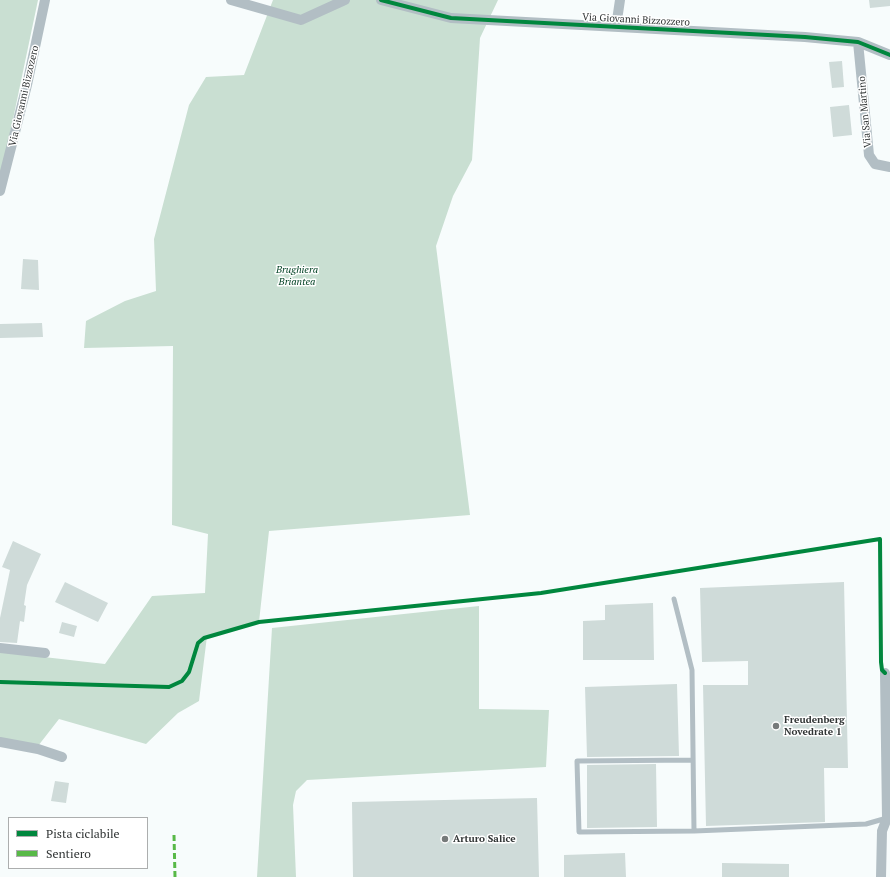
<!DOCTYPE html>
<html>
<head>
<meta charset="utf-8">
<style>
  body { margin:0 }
  #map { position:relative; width:890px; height:877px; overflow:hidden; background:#f7fcfc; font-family:"PT Serif",serif }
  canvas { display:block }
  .legend { position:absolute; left:8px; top:817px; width:140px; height:52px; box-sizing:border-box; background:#fff; border:1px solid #acaeae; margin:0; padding:5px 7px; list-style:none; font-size:12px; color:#303434 }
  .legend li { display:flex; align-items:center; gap:8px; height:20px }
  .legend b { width:20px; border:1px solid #acaeae }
</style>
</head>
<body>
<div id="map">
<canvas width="890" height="877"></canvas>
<ul class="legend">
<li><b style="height:5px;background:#00873e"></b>Pista ciclabile</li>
<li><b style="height:5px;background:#58b947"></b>Sentiero</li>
</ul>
</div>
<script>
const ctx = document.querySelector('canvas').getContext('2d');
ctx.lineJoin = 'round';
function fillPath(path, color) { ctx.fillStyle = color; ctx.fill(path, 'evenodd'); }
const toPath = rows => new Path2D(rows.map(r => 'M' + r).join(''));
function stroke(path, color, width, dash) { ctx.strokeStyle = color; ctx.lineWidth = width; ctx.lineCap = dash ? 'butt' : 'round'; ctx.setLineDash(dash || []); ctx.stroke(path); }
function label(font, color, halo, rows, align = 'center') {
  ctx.font = font + ' "PT Serif",serif'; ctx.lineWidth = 3; ctx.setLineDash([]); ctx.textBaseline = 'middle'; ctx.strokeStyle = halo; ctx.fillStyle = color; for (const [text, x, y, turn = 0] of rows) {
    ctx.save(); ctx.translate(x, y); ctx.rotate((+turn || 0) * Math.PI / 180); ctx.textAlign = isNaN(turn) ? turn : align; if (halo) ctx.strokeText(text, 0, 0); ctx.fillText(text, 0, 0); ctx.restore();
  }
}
fillPath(toPath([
  [0,0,38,0,0,181],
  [273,0,498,0,480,38,472,160,453,196,436,246,470,515,269,531,259,622,207,636,199,701,178,713,146,744,59,719,38,746,0,739,0,652,105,664,152,596,205,593,208,534,172,525,173,346,84,348,86,321,125,301,156,291,154,239,189,105,206,77,244,75],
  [479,606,479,709,549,710,546,767,307,780,296,791,293,805,296,877,257,877,272,628]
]), '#c9dfd2');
fillPath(toPath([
  [869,0,890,0,890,6,870,8],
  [842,61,844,87,832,88,829,62],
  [849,105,852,135,833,137,830,107],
  [23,259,38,260,39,290,21,289],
  [42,323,43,337,0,338,0,324],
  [13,541,41,554,27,585,24,605,26,606,24,622,20,621,17,643,0,642,0,618,10,570,2,567],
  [65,582,108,603,98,622,55,602],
  [844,582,848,768,824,768,825,822,706,826,703,685,748,685,748,661,702,662,700,588],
  [653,603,654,660,583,660,583,621,605,620,605,605],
  [62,622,77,626,74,637,59,633],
  [677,684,679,756,587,757,585,687],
  [656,764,657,827,587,828,587,765],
  [55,781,69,783,66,803,51,801],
  [537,798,539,877,353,877,352,802],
  [625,853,626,877,564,877,564,855],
  [722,863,789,864,789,877,722,877]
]), '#cfdbd9');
stroke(toPath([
  [674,599,692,670,694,831,866,824,887,818],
  [693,760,577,761,579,832,694,831]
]), '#b2bec4', 5);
stroke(toPath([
  [231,0,301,20,345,0],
  [381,0,451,18,805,37,858,42,890,55],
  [616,27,620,0],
  [858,42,869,155,875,164,890,167],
  [0,191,27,85,45,0],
  [0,648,45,653],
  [0,742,38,749,62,757],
  [881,877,882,831,887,818,885,673]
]), '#b2bec4', 10);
stroke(toPath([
  [174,835,175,877]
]), '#58b947', 3, [6, 3]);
stroke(toPath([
  [381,0,451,18,805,37,858,42,890,55],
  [0,682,169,687,182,681,189,672,198,643,204,638,259,622,541,593,880,539,881,662,882,670,885,673]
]), '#00873e', 4);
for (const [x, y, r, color] of [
  [776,726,4,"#767a7a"],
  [445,839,4,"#767a7a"]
]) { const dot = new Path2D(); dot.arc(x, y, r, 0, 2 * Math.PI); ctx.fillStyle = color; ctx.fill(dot); stroke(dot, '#fff', 1.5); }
label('10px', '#303434', '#fff', [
  ["Via Giovanni Bizzozzero",636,20,3],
  ["Via Giovanni Bizzozero",24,96,-77],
  ["Via San Martino",865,112,-95]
]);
label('italic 10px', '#004123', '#fff', [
  ["Brughiera",297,270],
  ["Briantea",297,282]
]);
label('bold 10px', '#303434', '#fff', [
  ["Freudenberg",784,720],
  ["Novedrate 1",784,732],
  ["Arturo Salice",453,839]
], 'left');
</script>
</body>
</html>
